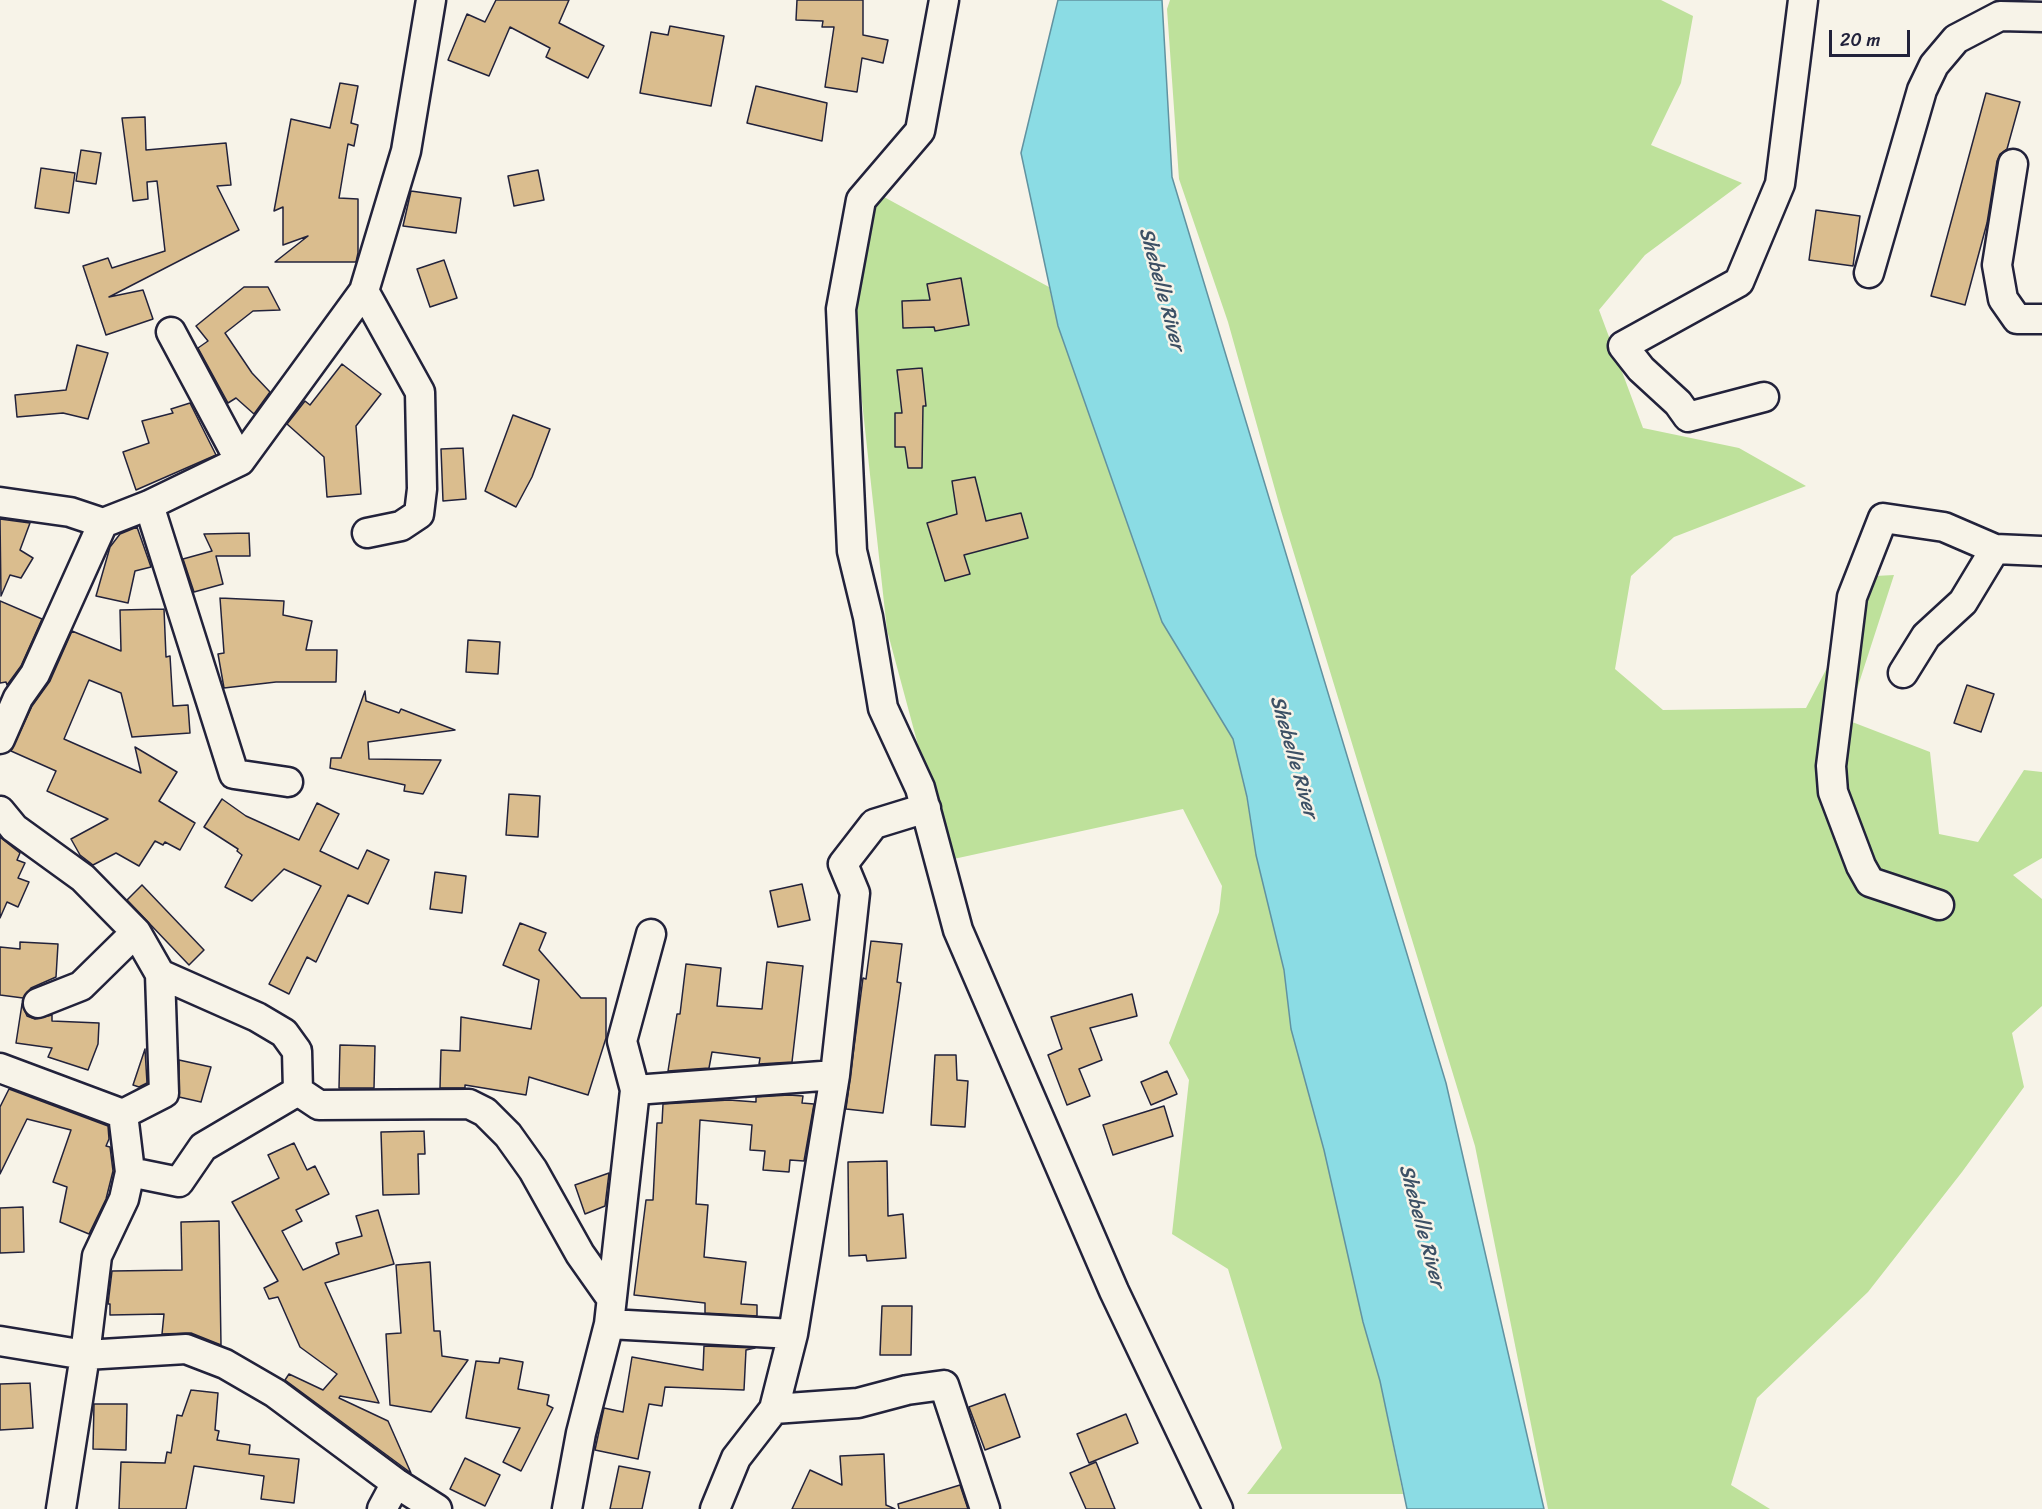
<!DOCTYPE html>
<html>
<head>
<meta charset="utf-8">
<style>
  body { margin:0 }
  #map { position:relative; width:2042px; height:1509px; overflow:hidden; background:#f7f3e8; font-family:Sriracha,sans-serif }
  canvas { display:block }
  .scale { position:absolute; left:1829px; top:30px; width:81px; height:27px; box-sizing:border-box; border:3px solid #22223b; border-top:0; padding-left:8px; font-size:18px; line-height:21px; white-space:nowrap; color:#22223b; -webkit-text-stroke:4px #f7f3e8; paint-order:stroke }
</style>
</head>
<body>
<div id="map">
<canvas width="2042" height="1509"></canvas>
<div class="scale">20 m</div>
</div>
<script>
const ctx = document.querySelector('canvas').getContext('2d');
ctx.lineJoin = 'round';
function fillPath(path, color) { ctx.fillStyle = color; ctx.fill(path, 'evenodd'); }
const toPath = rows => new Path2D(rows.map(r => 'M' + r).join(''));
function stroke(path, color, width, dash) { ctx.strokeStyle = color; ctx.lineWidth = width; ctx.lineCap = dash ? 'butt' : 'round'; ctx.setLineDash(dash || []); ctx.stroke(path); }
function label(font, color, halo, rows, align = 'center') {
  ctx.font = font + ' Sriracha,sans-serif'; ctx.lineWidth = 5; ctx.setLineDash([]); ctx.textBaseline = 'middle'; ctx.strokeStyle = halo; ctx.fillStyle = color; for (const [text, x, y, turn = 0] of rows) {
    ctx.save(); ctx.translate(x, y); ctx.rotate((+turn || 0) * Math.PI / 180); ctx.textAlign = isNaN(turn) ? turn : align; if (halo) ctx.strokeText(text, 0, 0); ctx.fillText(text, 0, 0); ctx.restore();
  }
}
fillPath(toPath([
  [1170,0,1661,0,1693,16,1681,83,1651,145,1742,183,1645,255,1599,310,1643,428,1739,448,1806,486,1674,537,1631,576,1615,669,1663,710,1806,708,1875,576,1894,575,1847,720,1930,752,1939,834,1978,842,2024,770,2042,772,2042,858,2013,875,2042,899,2042,1006,2012,1033,2024,1087,1962,1172,1868,1292,1757,1398,1731,1485,1770,1509,1548,1509,1475,1146,1281,511,1228,322,1179,179,1167,9],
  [884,197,1049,287,1058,326,1162,622,1233,739,1247,798,1256,855,1284,970,1291,1029,1324,1150,1363,1322,1380,1381,1403,1494,1247,1494,1282,1448,1228,1269,1172,1234,1189,1080,1169,1043,1219,912,1222,886,1183,809,949,860,887,630,851,301,865,208]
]), '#bee19b');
const water = toPath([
  [1058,0,1162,0,1172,177,1446,1083,1544,1509,1407,1509,1380,1381,1363,1322,1324,1150,1291,1029,1284,970,1256,855,1247,797,1233,739,1162,622,1058,326,1021,153,1058,0]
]);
fillPath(water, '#8bdce4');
stroke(water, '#6192a0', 1.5);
const building = toPath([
  [496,0,569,0,559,23,604,46,588,78,546,57,550,48,510,27,489,76,448,60,467,14,485,22,496,0],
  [797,0,863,0,863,35,888,40,883,63,862,58,857,92,825,87,834,27,822,27,823,21,796,20,797,0],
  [670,26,724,36,711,106,640,93,651,32,668,35,670,26],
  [340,83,358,86,351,123,358,125,354,146,348,144,339,198,358,199,358,253,356,262,275,262,308,236,283,245,283,207,274,211,291,119,330,128,340,83],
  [756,86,827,103,822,141,747,123,756,86],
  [1986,93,2020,102,2007,149,2000,154,1997,161,1987,223,1965,305,1931,296,1986,93],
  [145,117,146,150,226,143,231,185,217,186,239,230,109,297,143,290,153,319,106,335,83,266,108,258,112,268,165,251,157,181,147,182,148,199,133,201,122,118,145,117],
  [81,150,101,153,96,184,76,181,81,150],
  [41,168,75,173,69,213,35,208,41,168],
  [538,170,544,200,514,206,508,176,538,170],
  [411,191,461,198,456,233,403,226,411,191],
  [1816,210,1860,216,1853,266,1809,260,1816,210],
  [444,260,457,298,430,307,417,269,444,260],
  [961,278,969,325,935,331,934,327,903,328,902,301,930,300,927,284,961,278],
  [244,287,268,287,280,310,253,311,225,333,252,373,270,392,254,414,236,398,228,403,198,348,208,341,196,326,244,287],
  [77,345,108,353,88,419,63,413,17,417,15,395,66,390,77,345],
  [342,364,381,394,356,426,361,494,327,497,324,457,287,424,305,401,310,405,342,364],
  [922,368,926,406,923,406,922,468,908,468,905,447,895,447,895,413,902,413,897,370,922,368],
  [190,403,216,455,136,490,123,452,149,443,142,421,173,413,171,409,190,403],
  [513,415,550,429,532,477,516,507,485,491,513,415],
  [463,448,466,499,443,501,441,449,463,448],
  [975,477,986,521,1021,513,1028,538,964,555,970,574,945,581,927,523,957,514,952,481,975,477],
  [0,519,30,523,20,550,33,558,21,578,10,575,1,596,0,519],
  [137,527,151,567,135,571,128,603,96,596,110,547,120,534,137,527],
  [249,533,250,556,216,556,223,584,194,592,183,559,212,551,204,534,249,533],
  [220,598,284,601,283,615,312,621,306,650,337,650,336,682,276,682,224,688,218,654,224,653,220,598],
  [0,601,42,619,21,666,7,685,6,682,0,683,0,601],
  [164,609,166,657,170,656,173,706,188,705,190,733,132,737,121,693,89,680,64,739,141,773,135,747,177,772,159,801,195,823,180,850,165,842,163,845,155,841,139,866,116,853,93,865,80,855,71,839,108,819,47,791,56,771,11,751,32,706,50,681,72,631,121,651,120,610,164,609],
  [468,640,500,642,498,674,466,672,468,640],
  [1967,685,1994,694,1981,732,1954,723,1967,685],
  [365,691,366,701,399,713,401,709,455,730,368,742,369,759,441,760,423,794,404,791,405,785,330,768,331,758,341,758,365,691],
  [509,794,540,796,538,837,506,835,509,794],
  [222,799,246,816,299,840,317,803,339,814,320,851,358,869,367,850,389,860,368,904,348,895,316,962,307,957,289,994,269,984,321,886,284,869,252,901,225,887,242,855,237,851,238,849,204,827,222,799],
  [0,837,20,853,17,860,25,863,18,878,29,882,18,907,7,902,0,918,0,837],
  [435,872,466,876,462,913,430,909,435,872],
  [802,884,810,920,778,927,770,891,802,884],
  [142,885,204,950,189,965,127,900,142,885],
  [520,923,546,933,539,950,581,998,606,998,606,1038,588,1095,529,1077,526,1095,465,1085,465,1088,440,1088,441,1050,460,1051,461,1017,531,1029,539,980,503,965,520,923],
  [871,941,902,944,897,982,901,983,883,1113,846,1109,863,978,866,979,871,941],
  [20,942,58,944,56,977,31,988,23,998,0,995,0,947,20,949,20,942],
  [767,962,803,966,792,1062,759,1064,760,1058,712,1052,709,1068,668,1071,677,1014,680,1014,686,964,721,968,717,1006,762,1009,767,962],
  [1132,994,1137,1016,1090,1028,1102,1060,1079,1069,1090,1096,1067,1105,1048,1055,1062,1049,1051,1017,1132,994],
  [22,1004,27,1016,35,1019,52,1015,52,1021,99,1023,98,1044,88,1070,48,1057,52,1048,16,1043,22,1004],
  [340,1045,375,1046,374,1088,339,1088,340,1045],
  [145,1049,147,1083,139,1087,133,1085,145,1049],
  [935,1055,956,1055,957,1080,968,1081,965,1127,931,1125,935,1055],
  [179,1060,211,1067,201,1102,179,1097,179,1060],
  [1167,1071,1177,1094,1151,1105,1141,1082,1167,1071],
  [9,1089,108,1126,109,1139,106,1146,110,1147,113,1171,106,1199,89,1234,60,1222,67,1187,53,1182,71,1130,27,1119,0,1174,0,1107,9,1089],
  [789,1095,803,1096,802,1103,814,1104,804,1161,790,1160,789,1172,763,1170,765,1151,750,1150,752,1125,700,1120,696,1204,708,1205,704,1257,746,1262,741,1304,757,1305,757,1316,705,1313,705,1303,634,1295,646,1200,653,1200,657,1123,662,1123,663,1104,729,1100,756,1102,756,1097,789,1095],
  [1164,1106,1173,1136,1113,1155,1103,1125,1164,1106],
  [424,1131,425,1154,418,1154,419,1194,383,1195,381,1132,424,1131],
  [294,1143,307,1170,315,1166,329,1194,296,1210,302,1221,282,1231,303,1270,339,1254,336,1243,362,1236,356,1216,378,1210,394,1264,325,1283,379,1403,340,1396,339,1398,388,1421,411,1473,285,1380,289,1374,323,1390,337,1374,300,1347,278,1297,269,1299,264,1288,278,1281,232,1202,279,1178,268,1155,294,1143],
  [887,1161,888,1216,903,1214,906,1258,867,1261,866,1255,849,1256,848,1162,887,1161],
  [609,1173,605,1206,585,1214,575,1185,609,1173],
  [23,1207,24,1252,0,1253,0,1208,23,1207],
  [219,1221,221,1345,191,1333,162,1334,164,1314,110,1315,110,1304,108,1304,112,1271,182,1270,181,1222,219,1221],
  [430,1262,434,1331,440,1331,442,1356,468,1360,431,1412,390,1405,386,1334,401,1333,396,1265,430,1262],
  [882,1306,912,1306,911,1355,880,1355,882,1306],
  [704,1346,755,1348,746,1350,744,1390,665,1387,662,1406,649,1404,638,1459,595,1450,604,1408,623,1412,632,1357,703,1370,704,1346],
  [500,1358,523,1362,518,1389,549,1395,547,1405,553,1408,521,1471,503,1462,520,1428,466,1418,476,1361,499,1363,500,1358],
  [30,1383,33,1428,0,1430,0,1384,30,1383],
  [191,1390,218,1393,215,1430,219,1431,217,1440,250,1445,249,1454,299,1459,294,1503,261,1499,264,1476,194,1466,186,1509,119,1509,121,1462,165,1463,167,1452,171,1453,177,1415,182,1416,191,1390],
  [1005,1394,1020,1437,985,1450,969,1407,1005,1394],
  [94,1404,127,1404,126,1450,93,1449,94,1404],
  [1126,1414,1138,1443,1089,1463,1077,1434,1126,1414],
  [884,1454,886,1505,895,1509,792,1509,810,1470,842,1485,840,1456,884,1454],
  [465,1458,500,1475,485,1506,450,1489,465,1458],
  [1096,1462,1115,1509,1086,1509,1070,1473,1096,1462],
  [619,1466,650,1472,642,1509,610,1509,619,1466],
  [960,1485,968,1509,899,1509,898,1504,960,1485]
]);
fillPath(building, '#dabd8e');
stroke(building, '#22223b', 1.5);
const minor = toPath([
  [944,0,920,131,861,200,841,309,852,551,868,617,883,708,920,788,958,930,1114,1291,1218,1509],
  [2013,164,1997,265,2003,299,2017,319,2042,319],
  [1869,273,1922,90,1934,65,1956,39,2000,16,2042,17],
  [364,291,420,392,422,489,419,514,401,526,367,533],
  [171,332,240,461],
  [1764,397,1688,417,1678,403,1641,369,1623,346,1739,282,1780,184,1803,0],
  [0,502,70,512,103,523,149,505,240,461,364,291,406,151,431,0],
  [149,505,234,774,288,782],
  [1903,673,1926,636,1963,602,1995,549],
  [0,739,18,698,35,674,103,523],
  [0,811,14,828,83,878,136,932,160,974,164,1093,123,1114,0,1068],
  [1939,905,1870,882,1861,866,1833,792,1831,766,1852,597,1883,518,1944,527,1995,549,2042,551],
  [160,974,257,1017,284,1033,297,1051,298,1091,319,1105,469,1104,485,1112,508,1135,533,1170,580,1254,611,1298],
  [38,1003,81,986,136,932],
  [635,1090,835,1075],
  [130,1172,179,1182,203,1147,298,1091],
  [609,1324,793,1334],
  [0,1341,85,1355,186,1349,225,1364,275,1393,396,1483,437,1509],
  [774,1409,858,1403,907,1390,944,1385,985,1509],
  [61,1509,85,1355,97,1256,124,1199,130,1172,123,1114],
  [382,1509,396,1483],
  [567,1509,581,1433,609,1324,635,1090,622,1041,651,934],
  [715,1509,736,1458,774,1409,793,1334,835,1075,855,893,843,864,874,824,926,808]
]);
stroke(minor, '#22223b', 33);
stroke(minor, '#f7f3e8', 28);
label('italic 20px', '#3c5065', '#f7f3e8', [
  ["Shebelle River",1161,289,75],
  ["Shebelle River",1293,757,74],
  ["Shebelle River",1421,1226,75]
]);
</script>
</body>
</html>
